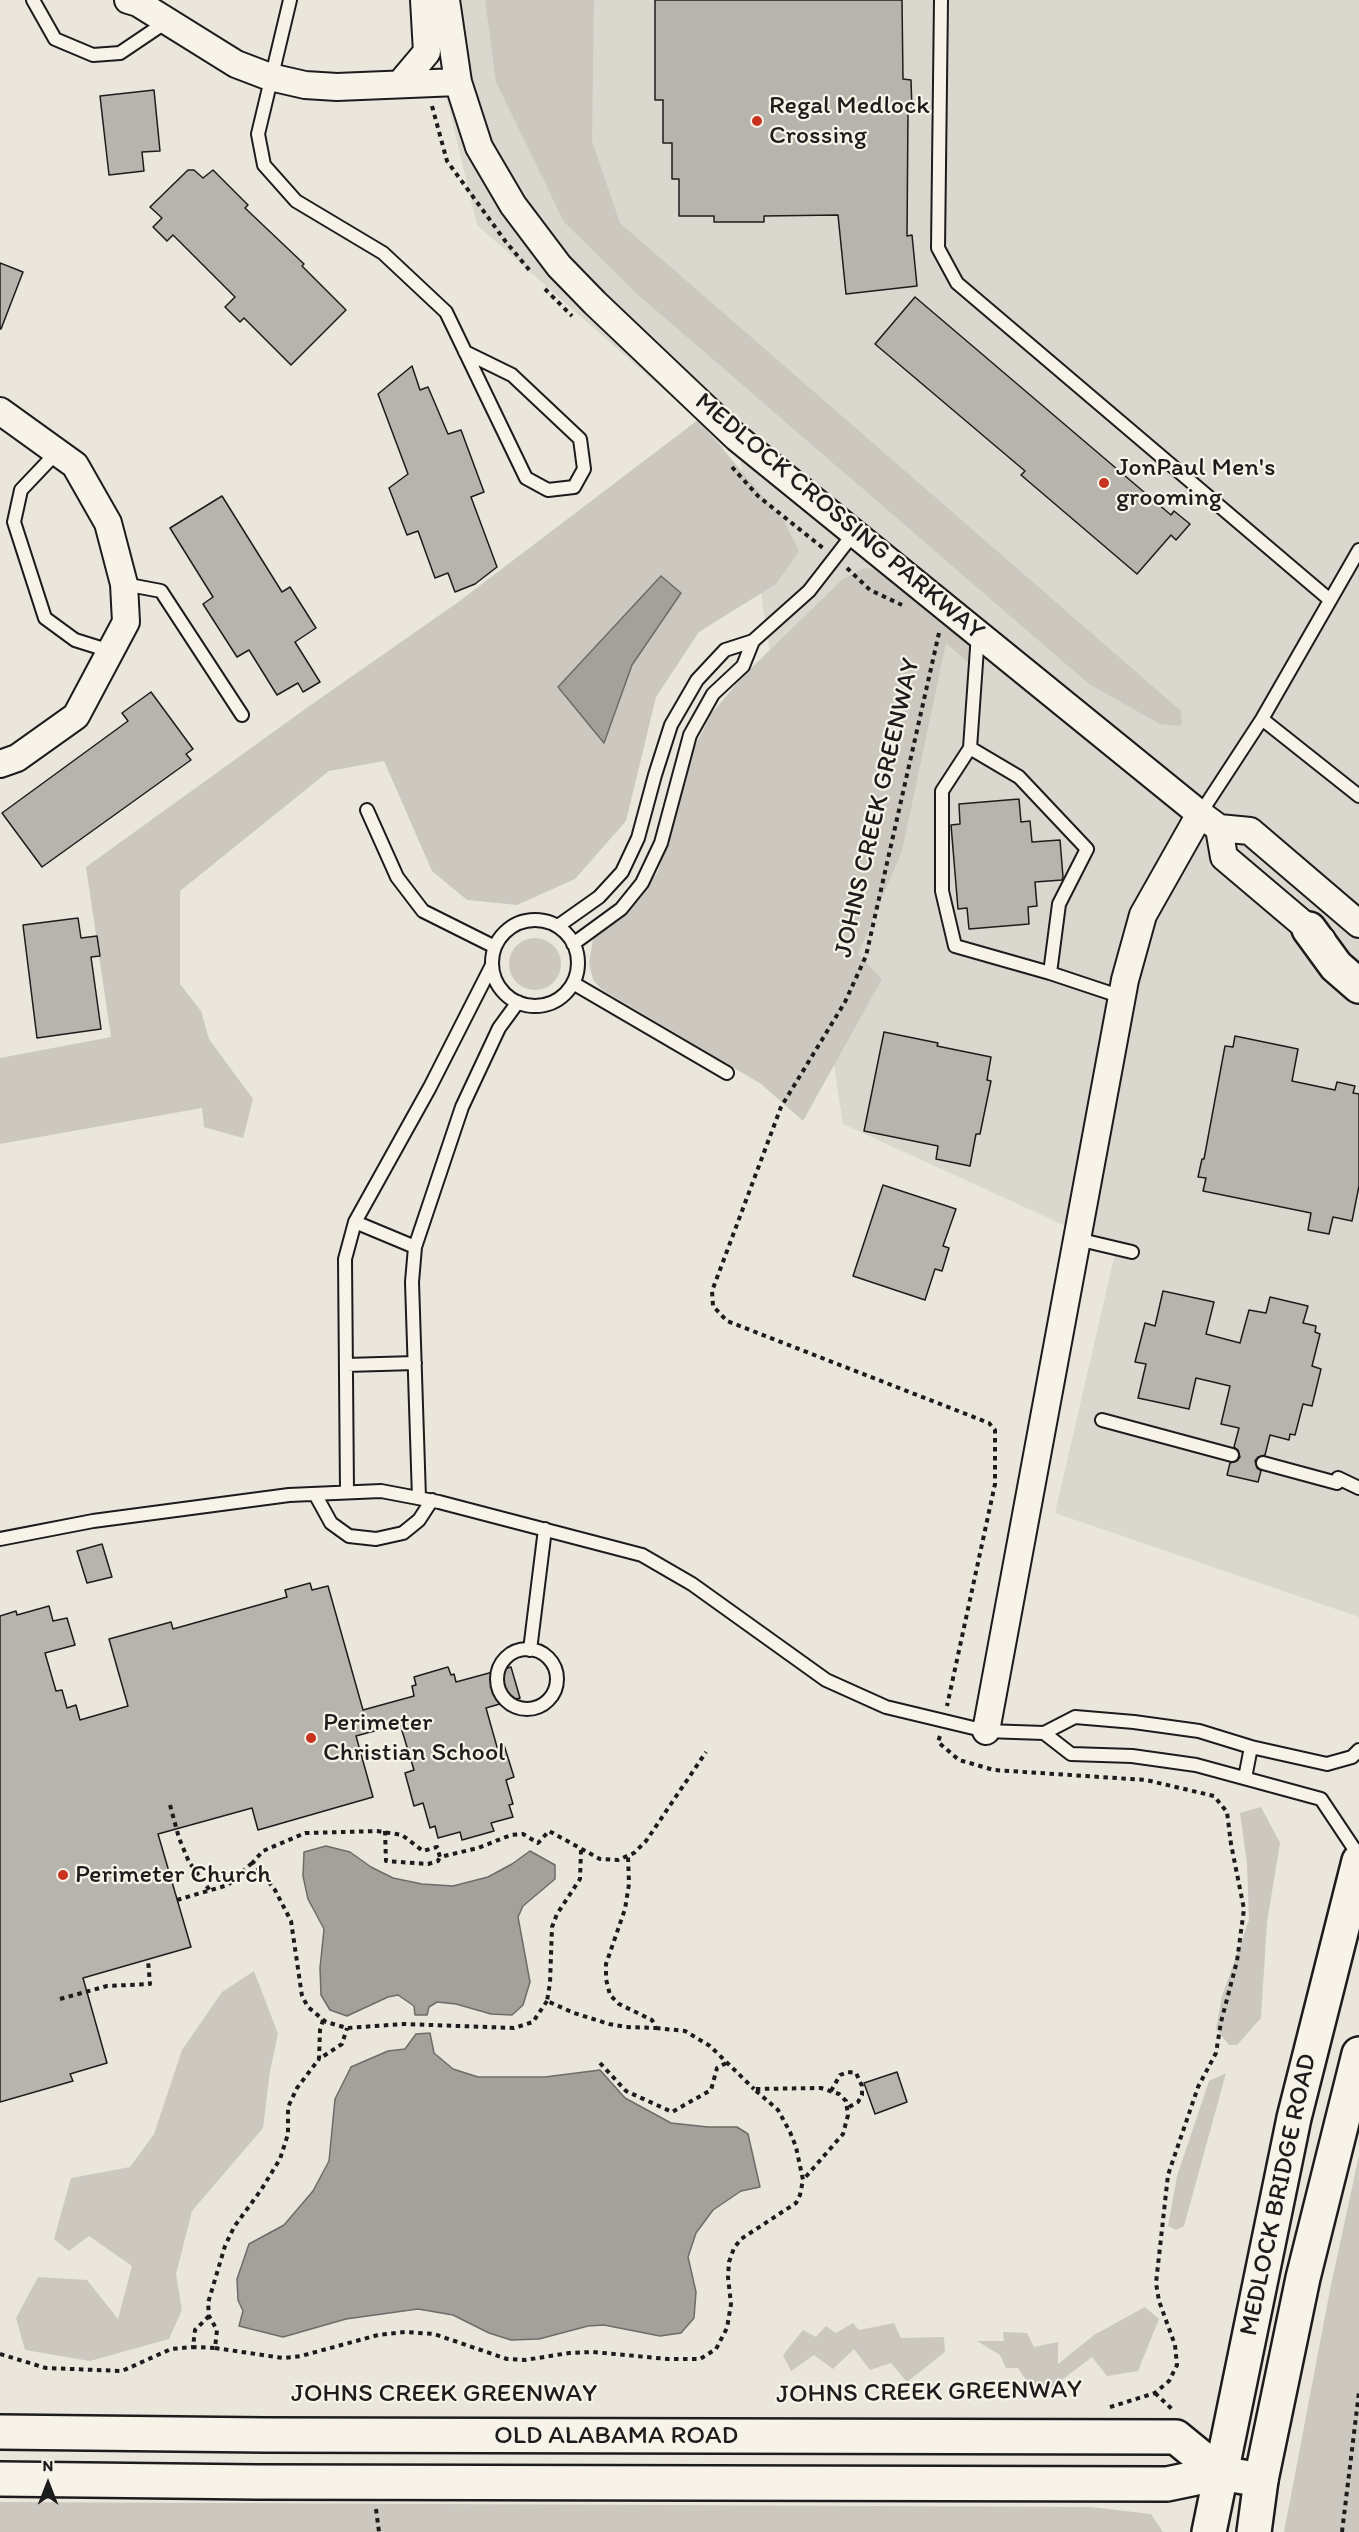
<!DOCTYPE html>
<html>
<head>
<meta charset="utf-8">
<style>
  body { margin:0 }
  #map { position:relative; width:1359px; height:2532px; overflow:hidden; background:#eae6dc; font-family:Itim,sans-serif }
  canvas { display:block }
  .north { position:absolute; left:18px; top:2454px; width:60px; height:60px; -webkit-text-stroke:4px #f7f3e8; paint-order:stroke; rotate:0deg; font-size:16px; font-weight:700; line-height:24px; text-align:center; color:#1c1c1c }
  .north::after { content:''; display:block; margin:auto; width:21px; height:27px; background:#1c1c1c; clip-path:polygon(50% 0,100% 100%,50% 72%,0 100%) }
</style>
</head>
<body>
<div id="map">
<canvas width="1359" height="2532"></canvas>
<div class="north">N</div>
</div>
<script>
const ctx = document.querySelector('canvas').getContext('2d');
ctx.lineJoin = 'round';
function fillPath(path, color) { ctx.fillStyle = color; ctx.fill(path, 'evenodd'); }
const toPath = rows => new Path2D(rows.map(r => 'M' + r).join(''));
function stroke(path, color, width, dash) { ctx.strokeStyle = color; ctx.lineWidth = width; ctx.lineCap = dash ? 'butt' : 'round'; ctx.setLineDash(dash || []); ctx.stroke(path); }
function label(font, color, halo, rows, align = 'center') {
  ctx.font = font + ' Itim,sans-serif'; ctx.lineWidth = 4.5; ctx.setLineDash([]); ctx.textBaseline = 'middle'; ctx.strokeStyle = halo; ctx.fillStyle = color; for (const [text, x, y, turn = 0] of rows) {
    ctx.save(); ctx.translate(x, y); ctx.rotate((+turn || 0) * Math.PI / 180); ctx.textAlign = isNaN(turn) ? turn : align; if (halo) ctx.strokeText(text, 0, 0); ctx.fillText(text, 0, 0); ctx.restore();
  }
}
fillPath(toPath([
  [436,0,1359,0,1359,1617,1055,1513,1116,1249,843,1124,737,439,301,712,457,603,698,420,477,225,445,91]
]), '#dad7ce');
fillPath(toPath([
  [485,0,594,0,592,141,620,223,1181,711,1182,726,1160,724,1089,684,636,293,564,222,496,82],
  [698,420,784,521,799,551,776,584,699,632,656,697,626,821,575,879,517,905,467,900,432,871,384,761,329,771,180,891,180,984,201,1011,209,1039,253,1099,243,1138,204,1127,202,1108,0,1144,0,1058,111,1037,86,867,301,712,457,603],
  [864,568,875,569,895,578,971,645,971,665,946,643,902,851,858,954,882,979,803,1121,761,1084,601,989,593,980,589,963,593,939,621,919,641,897,658,871,694,748,711,714,744,675,842,580],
  '509 964a26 26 0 1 1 52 0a26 26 0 1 1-52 0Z',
  [1261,1807,1280,1843,1267,1922,1261,2018,1237,2045,1229,2045,1216,2029,1222,1996,1249,1920,1247,1864,1240,1813],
  [254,1971,278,2034,270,2071,263,2128,192,2211,176,2274,182,2310,169,2339,90,2361,25,2350,16,2318,38,2277,87,2280,118,2319,132,2266,89,2236,69,2251,54,2239,71,2178,130,2167,154,2134,182,2050,222,1992],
  [1226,2073,1184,2226,1176,2230,1168,2226,1177,2176,1209,2081],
  [1359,2155,1359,2532,1284,2532,1330,2290],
  [1145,2307,1159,2319,1138,2371,1107,2376,1092,2357,1050,2389,1028,2383,1018,2368,1006,2368,1000,2355,977,2341,1004,2341,1003,2332,1027,2333,1034,2347,1058,2342,1058,2364,1094,2335],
  [853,2323,859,2330,894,2323,901,2338,944,2337,945,2352,907,2382,891,2363,870,2370,854,2349,833,2369,814,2355,791,2371,783,2355,803,2330,816,2337,826,2326,836,2333],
  [0,2502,1091,2507,1151,2514,1163,2532,0,2532]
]), '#ccc8c0');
const water = toPath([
  [661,576,681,593,632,665,604,743,558,687,661,576],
  [326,1846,350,1852,371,1867,393,1878,422,1884,453,1886,488,1877,512,1864,530,1851,555,1865,555,1879,523,1906,518,1917,530,1982,523,2005,512,2015,491,2014,456,2004,437,2002,429,2007,427,2015,415,2015,414,2006,398,1995,388,1997,347,2016,330,2010,321,1995,320,1968,324,1929,308,1899,303,1876,304,1852,326,1846],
  [430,2033,434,2053,453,2069,478,2077,545,2077,600,2070,625,2098,671,2123,708,2127,737,2127,748,2134,760,2187,741,2191,713,2210,696,2233,688,2257,696,2292,694,2318,681,2333,660,2336,604,2325,588,2326,539,2339,511,2340,489,2333,453,2315,418,2309,346,2319,283,2337,239,2326,243,2311,238,2300,237,2279,249,2244,284,2225,313,2191,329,2161,335,2099,351,2067,388,2051,405,2049,416,2034,430,2033]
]);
fillPath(water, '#a3a19a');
stroke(water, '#6d6c68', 1.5);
const building = toPath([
  [655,0,902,0,903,79,911,80,912,111,908,111,907,236,912,235,917,286,846,294,838,215,764,216,764,222,714,222,714,216,679,216,679,179,672,179,672,143,663,143,663,100,655,100,655,0],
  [154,90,160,151,142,152,144,171,109,175,100,96,154,90],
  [188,170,194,170,203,178,213,170,248,205,245,208,304,264,302,266,346,310,291,365,244,318,240,322,225,307,235,297,173,235,167,241,153,227,162,218,150,207,188,170],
  [0,263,23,272,1,329,0,329,0,263],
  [915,297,1171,515,1174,511,1190,524,1176,540,1171,535,1137,574,1021,475,1025,471,875,344,915,297],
  [412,366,420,390,428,387,448,434,461,430,484,492,471,497,497,567,475,584,455,592,448,573,435,578,418,531,407,535,389,488,408,474,378,394,412,366],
  [222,496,282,592,290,587,316,628,295,642,320,682,303,692,298,683,277,695,249,650,237,657,203,604,213,597,170,528,222,496],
  [151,692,193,749,186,754,191,760,42,867,2,813,128,721,122,713,151,692],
  [1019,799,1021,822,1030,821,1032,842,1060,840,1063,877,1062,880,1035,882,1037,906,1028,907,1029,924,969,929,967,908,958,909,951,825,960,824,959,804,1019,799],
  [78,918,81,938,97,936,100,956,91,957,101,1029,37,1038,23,925,78,918],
  [884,1032,938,1043,937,1046,991,1057,987,1080,991,1081,980,1134,976,1134,970,1166,936,1159,938,1146,864,1131,884,1032],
  [1235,1036,1298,1049,1292,1081,1335,1090,1337,1082,1355,1086,1353,1093,1359,1094,1359,1186,1352,1221,1333,1217,1329,1234,1308,1230,1311,1213,1203,1191,1206,1178,1198,1177,1202,1159,1204,1159,1225,1046,1233,1047,1235,1036],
  [883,1185,956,1209,943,1246,949,1248,942,1271,935,1269,925,1300,853,1276,883,1185],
  [1163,1291,1214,1302,1206,1334,1240,1343,1249,1310,1266,1313,1270,1297,1308,1306,1303,1323,1316,1326,1315,1332,1320,1334,1312,1366,1321,1369,1312,1406,1303,1404,1295,1435,1290,1434,1289,1440,1270,1435,1265,1455,1258,1457,1255,1461,1257,1468,1261,1471,1258,1482,1227,1475,1230,1463,1237,1461,1240,1457,1238,1450,1234,1447,1239,1428,1221,1424,1230,1386,1196,1378,1189,1409,1138,1398,1146,1364,1135,1362,1145,1323,1155,1326,1163,1291],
  [102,1544,112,1577,87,1583,77,1551,102,1544],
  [310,1583,312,1590,328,1586,363,1710,414,1696,412,1686,416,1685,414,1677,448,1667,451,1675,454,1674,456,1682,511,1667,520,1698,486,1708,497,1747,504,1745,514,1777,506,1780,513,1804,509,1805,513,1817,491,1823,494,1831,462,1840,460,1832,438,1838,435,1826,430,1828,423,1803,414,1806,405,1773,414,1770,400,1724,356,1736,373,1797,258,1830,252,1808,158,1834,191,1947,83,1978,107,2063,70,2074,73,2081,0,2102,0,1616,16,1611,17,1615,49,1606,53,1621,67,1618,75,1645,45,1653,56,1691,62,1690,67,1708,76,1705,80,1720,128,1706,109,1639,171,1622,173,1629,287,1597,285,1590,310,1583],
  [897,2072,907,2102,875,2114,864,2083,897,2072]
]);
fillPath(building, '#b6b4ac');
stroke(building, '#1c1c1c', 1.5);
const service = toPath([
  [33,0,55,39,93,55,120,53,166,22],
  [290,0,258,134,264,165,296,201,383,253,446,312,526,478,548,490,574,487,584,469,580,439,512,375,465,352],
  [941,0,938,248,957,283,1330,600],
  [57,452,21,490,14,522,45,618,75,640,110,651],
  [124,584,161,591,242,715],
  [978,634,970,748,1019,777,1087,849,1059,904,1050,973,1122,997],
  [753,641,809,591,854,533],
  [1262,719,1359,796],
  [970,748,942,791,942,891,955,946,1050,973],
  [367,810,397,877,423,911,495,947],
  [1200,814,1262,719,1359,550],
  '492 963a43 43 0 1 1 86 0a43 43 0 1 1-86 0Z',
  [558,926,599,897,622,872,638,838,655,775,671,725,697,680,725,650,753,641,743,666,713,694,690,735,661,843,642,883,621,909,573,944],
  [573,983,727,1073],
  [355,1222,415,1247],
  [1077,1239,1132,1252],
  [346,1365,415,1363],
  [1102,1420,1232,1455],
  [1263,1463,1337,1483],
  [1338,1478,1359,1488],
  [347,1492,345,1259,355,1222,430,1087,492,965],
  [315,1494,331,1523,349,1536,376,1539,403,1533,419,1520,432,1500],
  [419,1498,412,1282,415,1247,462,1107,499,1028,518,1002],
  [0,1539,93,1521,289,1495,381,1491,439,1502,642,1555,692,1584,826,1680,886,1707,986,1731,1044,1733],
  '497 1679a30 30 0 1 1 60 0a30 30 0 1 1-60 0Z',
  [530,1650,545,1529],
  [1359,1750,1352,1757,1327,1764,1251,1747,1199,1731,1134,1722,1075,1717,1044,1733,1071,1754,1132,1756,1196,1765,1321,1799,1359,1856],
  [1245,1778,1251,1747]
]);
const minor = toPath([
  [128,0,138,3,236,64,270,77,305,85,337,87,458,82],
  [446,0,458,82,479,147,513,205,559,266,595,303,737,438,1200,814,1219,828,1250,831,1359,924],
  [400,84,427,52,424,0],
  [0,411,75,465,108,523,124,584,126,622,76,716,17,758,0,764],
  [1219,828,1224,857,1322,940],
  [986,1731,1125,980,1143,915,1200,814]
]);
const secondary = toPath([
  [0,2432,265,2435,1176,2437,1220,2473],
  [0,2479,256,2482,1167,2484,1220,2473,1261,2480]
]);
const trunk = toPath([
  [1309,929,1336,966,1359,986],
  [1209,2532,1294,2118,1359,1861],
  [1254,2532,1261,2480,1303,2278,1359,2054]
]);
stroke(service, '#1c1c1c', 16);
stroke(minor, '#1c1c1c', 30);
stroke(secondary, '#1c1c1c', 38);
stroke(trunk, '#1c1c1c', 38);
stroke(toPath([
  [432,106,447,161,506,242,531,272],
  [545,289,572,316],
  [732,467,758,496,823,548],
  [847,568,870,590,902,605],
  [939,633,866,956,845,1002,781,1107,712,1291,713,1306,727,1321,989,1423,995,1430,995,1484,947,1706],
  [940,1736,938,1742,959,1760,994,1770,1146,1780,1214,1796,1227,1812,1231,1844,1244,1909,1237,1961,1221,2022,1216,2053,1198,2087,1168,2175,1156,2283,1159,2301,1175,2345,1177,2365,1169,2381,1155,2393,1107,2408],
  [170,1805,179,1838,189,1862,211,1892],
  [385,1831,386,1861,428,1864,438,1861,440,1857],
  [581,1850,580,1879,557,1914,552,1927,550,1983,547,2001,574,2013,609,2024,626,2027,656,2028,652,2020,619,2004,610,1995,606,1979,606,1964,625,1909,629,1884,628,1856],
  [177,1900,228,1885,253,1862],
  [60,1999,107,1986,150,1984,148,1960],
  [547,2001,533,2022,514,2028,404,2024,347,2028,326,2022,308,2007,302,1996,291,1921,275,1890,253,1862,263,1851,305,1833,377,1831,402,1835,423,1851,437,1847,440,1857,478,1848,511,1835,523,1834,538,1843,549,1831,600,1859,618,1860,634,1853,646,1841,706,1752],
  [323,2020,320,2030,319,2059,342,2044,347,2028],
  [656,2028,685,2031,710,2046,754,2089],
  [600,2063,626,2091,672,2112,711,2090,717,2068,728,2062],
  [831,2091,840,2075,848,2072,856,2073,862,2086,862,2095,858,2102,849,2107],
  [209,2316,195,2330,193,2347,215,2348,217,2330,209,2316,208,2303,225,2246,234,2227,261,2190,280,2159,288,2134,288,2107,297,2088,319,2059],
  [215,2348,283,2358,301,2356,378,2335,405,2332,434,2334,507,2359,525,2360,569,2353,593,2352,668,2359,700,2359,716,2349,727,2328,731,2304,728,2277,729,2262,734,2248,741,2239,796,2203,800,2195,803,2180,796,2147,790,2132,778,2110,754,2089,821,2088,839,2094,846,2101,848,2115,843,2134,803,2180],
  [0,2354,46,2368,122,2371,171,2349,193,2347],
  [1155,2393,1173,2410],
  [376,2509,379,2532],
  [1342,2532,1359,2392]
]), '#1c1c1c', 4, [4.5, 4.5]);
stroke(service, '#f7f3e8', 12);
stroke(minor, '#f7f3e8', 26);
stroke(secondary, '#f7f3e8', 33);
stroke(trunk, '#f7f3e8', 33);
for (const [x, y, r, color] of [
  [757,121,6,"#c8321e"],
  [1104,483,6,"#c8321e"],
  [311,1738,6,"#c8321e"],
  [63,1875,6,"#c8321e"]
]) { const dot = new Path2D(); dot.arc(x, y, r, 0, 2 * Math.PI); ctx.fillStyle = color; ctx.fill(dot); stroke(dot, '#f7f3e8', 2); }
label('26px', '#1c1c1c', '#f7f3e8', [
  ["Regal Medlock",769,106],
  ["Crossing",769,136],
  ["JonPaul Men's",1116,468],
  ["grooming",1116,498],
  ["Perimeter",323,1723],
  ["Christian School",323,1753],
  ["Perimeter Church",75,1875]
], 'left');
label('26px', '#1c1c1c', '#f7f3e8', [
  ["MEDLOCK CROSSING PARKWAY",839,517,40],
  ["JOHNS CREEK GREENWAY",878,808,-77],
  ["MEDLOCK BRIDGE ROAD",1279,2195,-78],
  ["JOHNS CREEK GREENWAY",929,2393,-1],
  ["JOHNS CREEK GREENWAY",444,2394],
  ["OLD ALABAMA ROAD",616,2436]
]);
</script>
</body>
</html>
